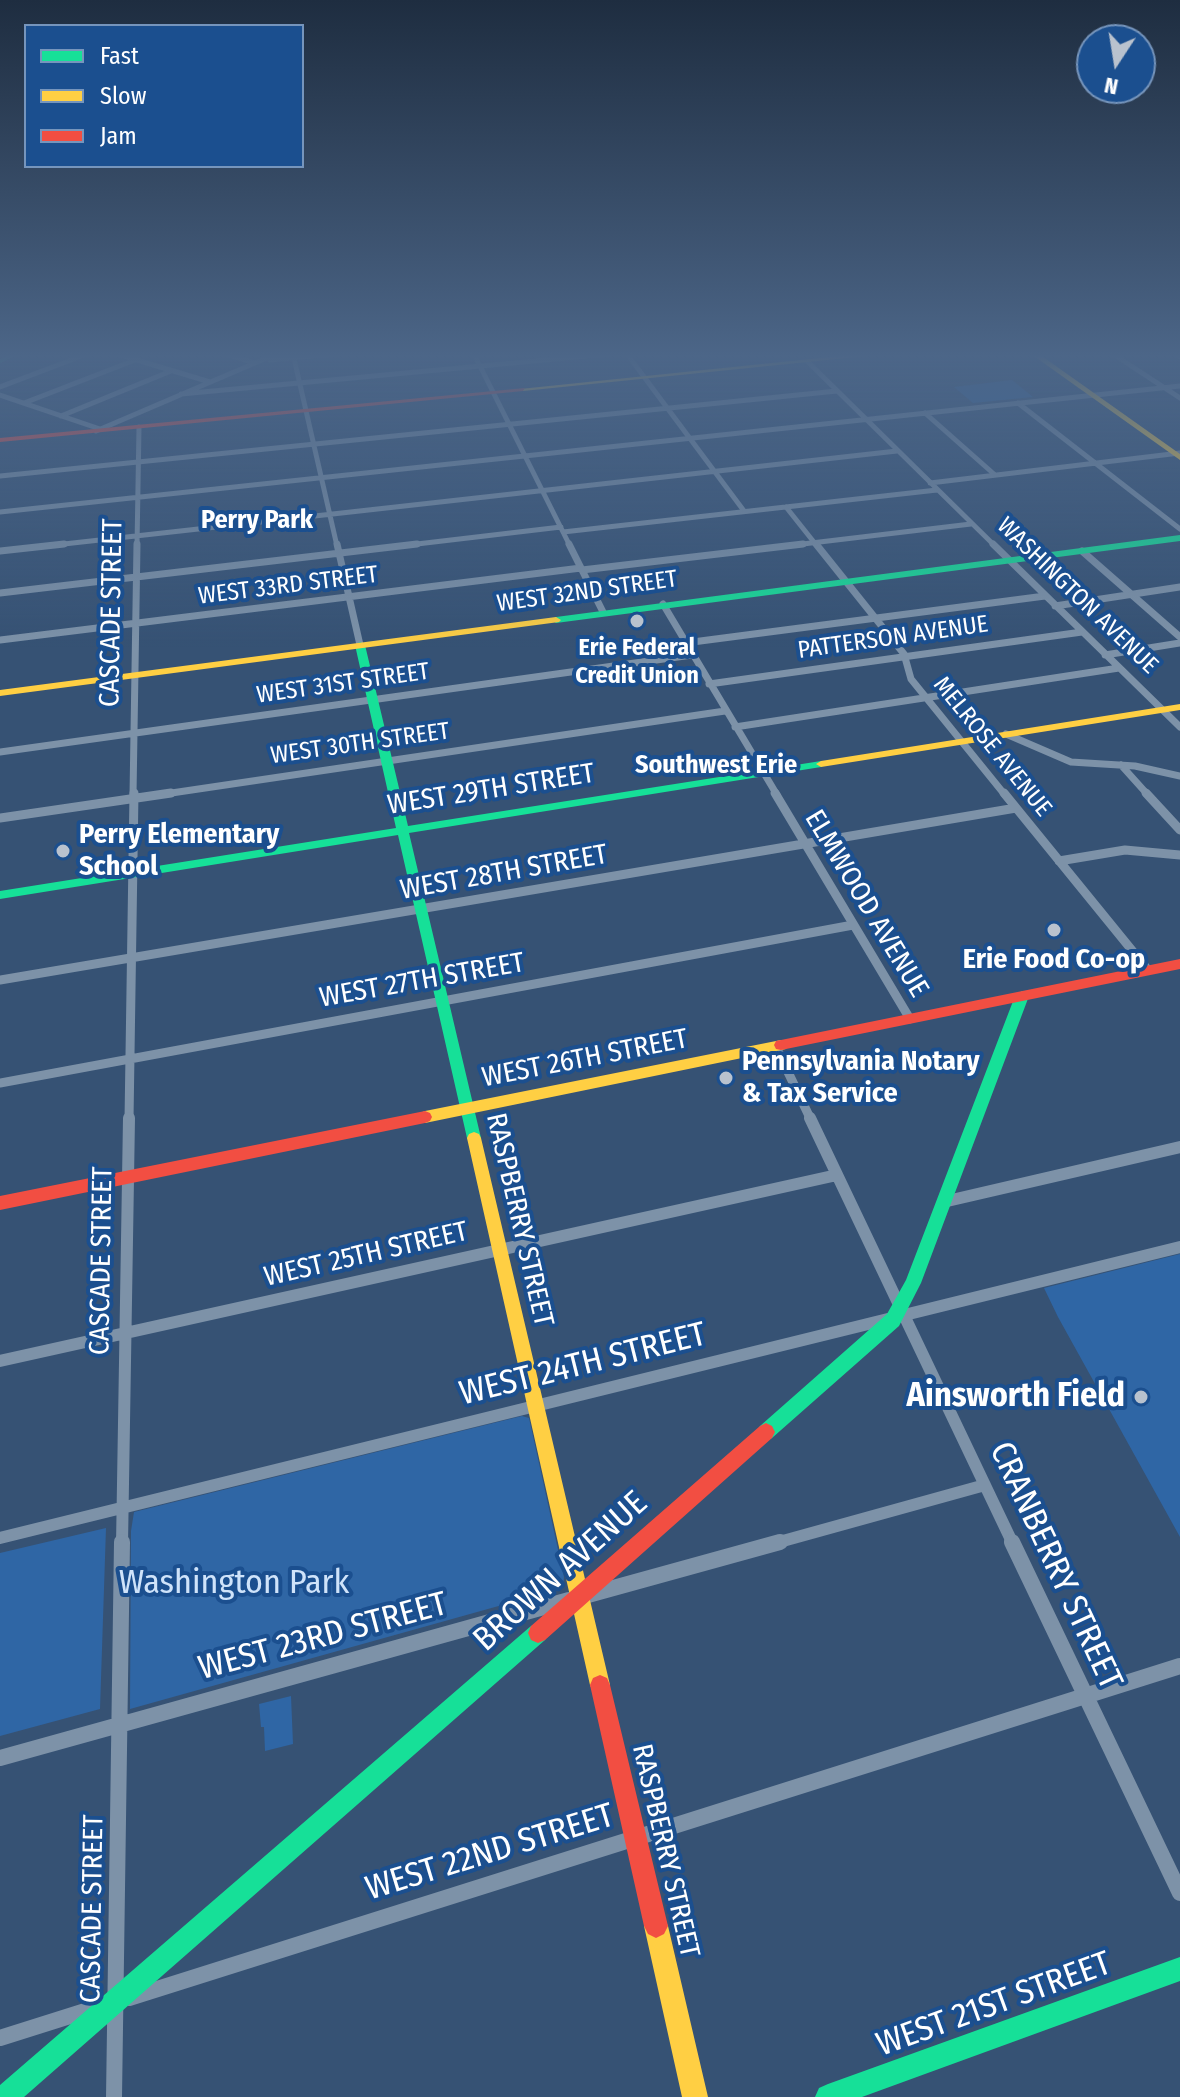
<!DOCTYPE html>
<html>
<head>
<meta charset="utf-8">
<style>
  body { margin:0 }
  #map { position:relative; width:1180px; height:2097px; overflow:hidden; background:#365274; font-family:"Fira Sans Condensed",sans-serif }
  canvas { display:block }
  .legend { position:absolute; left:24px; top:24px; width:280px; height:144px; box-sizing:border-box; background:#1b4f8f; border:2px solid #7695bc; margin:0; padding:10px 14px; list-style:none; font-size:24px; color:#fff }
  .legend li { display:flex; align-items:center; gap:16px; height:40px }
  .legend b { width:40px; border:2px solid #7695bc }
  .north { position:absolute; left:1076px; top:24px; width:80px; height:80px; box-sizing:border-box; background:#1b4f8f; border:2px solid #7695bc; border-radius:50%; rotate:192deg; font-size:22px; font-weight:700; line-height:32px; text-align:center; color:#fff }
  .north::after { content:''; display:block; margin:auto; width:28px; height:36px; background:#b9c2ce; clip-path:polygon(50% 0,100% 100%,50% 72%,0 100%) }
</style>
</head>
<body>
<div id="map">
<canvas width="1180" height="2097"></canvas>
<ul class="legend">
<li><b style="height:10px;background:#16e098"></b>Fast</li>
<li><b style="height:10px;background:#ffcf43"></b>Slow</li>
<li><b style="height:10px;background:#f24e42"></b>Jam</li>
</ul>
<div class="north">N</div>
</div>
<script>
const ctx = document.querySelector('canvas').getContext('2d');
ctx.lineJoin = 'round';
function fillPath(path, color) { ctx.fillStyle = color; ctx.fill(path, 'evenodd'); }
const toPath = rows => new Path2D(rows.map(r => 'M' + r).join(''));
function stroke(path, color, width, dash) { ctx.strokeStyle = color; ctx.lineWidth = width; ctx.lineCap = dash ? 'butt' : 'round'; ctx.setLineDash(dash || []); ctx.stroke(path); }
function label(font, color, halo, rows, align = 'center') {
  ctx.font = font + ' "Fira Sans Condensed",sans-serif'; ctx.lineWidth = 8; ctx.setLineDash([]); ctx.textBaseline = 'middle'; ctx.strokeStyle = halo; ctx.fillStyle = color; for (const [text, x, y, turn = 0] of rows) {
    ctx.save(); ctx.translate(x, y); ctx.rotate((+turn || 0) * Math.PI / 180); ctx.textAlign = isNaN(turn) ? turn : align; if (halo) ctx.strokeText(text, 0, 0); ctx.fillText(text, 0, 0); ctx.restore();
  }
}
fillPath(toPath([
  [1012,380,1033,397,973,403,954,387],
  [1180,1254,1180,1537,1058,1317,1044,1288],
  [522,1416,529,1418,564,1577,563,1588,130,1709,131,1531,134,1512],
  [106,1528,100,1709,0,1736,0,1553],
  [291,1696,293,1744,265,1751,264,1727,261,1727,259,1704]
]), '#2f66a5');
stroke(toPath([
  [117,354,210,382],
  [226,354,255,363],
  [293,354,337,546],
  [474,354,570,546],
  [627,354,744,511],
  [1113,354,1180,398],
  [1175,354,1180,357],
  [270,360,335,354],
  [808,362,995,546],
  [0,387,87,354],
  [181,394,609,354],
  [0,395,100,429],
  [24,403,135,360],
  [1018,403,1180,529],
  [925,413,995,475],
  [61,416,171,371],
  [96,431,276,354],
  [0,476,837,391],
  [930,483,1180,453],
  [786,507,817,546],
  [0,512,1180,386],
  [563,532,937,490],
  [46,546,897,451],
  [137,546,139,427],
  [400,546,561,527],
  [786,546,971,524]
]), '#7d92a8', 5);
stroke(toPath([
  [337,544,360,645],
  [569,544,603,612],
  [816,544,904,654,911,679,1005,795],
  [993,544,1180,727],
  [0,551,64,544],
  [1082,551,1180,637],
  [582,570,803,544],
  [0,593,417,544],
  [663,604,777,795],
  [1055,606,1180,587],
  [0,640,581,568],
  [685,643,1045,596],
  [1105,655,1180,643],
  [709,684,1082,632],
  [735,727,1119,668],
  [1006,734,1071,762,1135,766,1180,776],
  [0,752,692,655],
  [1121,765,1148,795],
  [133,795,137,544],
  [158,795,725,711]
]), '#7d92a8', 7);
stroke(toPath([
  [775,793,910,1019],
  [1004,793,1148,970],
  [1146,793,1180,830],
  [0,818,171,793],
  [1059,861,1125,850,1180,855],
  [0,980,1016,808],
  [776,1047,811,1120],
  [0,1083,853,925],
  [129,1120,134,793]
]), '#7d92a8', 9);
stroke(toPath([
  [810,1118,1013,1544],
  [943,1202,1180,1147],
  [0,1361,837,1175],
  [0,1538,1180,1247],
  [122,1544,129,1118],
  [772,1544,985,1485]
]), '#7d92a8', 12);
stroke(toPath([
  [1012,1542,1180,1893],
  [588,1595,780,1542],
  [0,1758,569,1600],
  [129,1998,1180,1666],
  [0,2038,95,2008],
  [114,2097,122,1542]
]), '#7d92a8', 16);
fillPath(toPath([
  [10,354,20,354,0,363,0,359,10,354],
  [1180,535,1180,541,556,623,551,620,556,617,1180,535],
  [360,642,365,645,408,826,821,761,826,764,821,767,409,833,481,1138,479,1142,474,1144,469,1142,467,1138,398,835,0,899,0,891,396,828,355,645,360,642],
  [1022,991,1029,996,921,1283,899,1326,772,1438,766,1441,760,1438,757,1432,760,1426,887,1314,906,1280,1015,996,1022,991],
  [538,1623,545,1626,548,1633,545,1640,24,2097,0,2097,0,2085,531,1626,538,1623],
  [1180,1957,1180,1981,862,2097,815,2097,819,2088,828,2084,1180,1957]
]), '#16e098');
fillPath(toPath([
  [858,354,886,354,523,391,520,389,858,354],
  [1031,354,1039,354,1180,454,1180,460,1031,354],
  [556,617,561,620,559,622,0,696,0,690,556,617],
  [1180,704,1180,710,821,767,816,764,821,761,1180,704],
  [781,1040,786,1041,788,1045,786,1049,781,1050,425,1123,420,1121,418,1117,420,1113,425,1111,781,1040],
  [474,1132,479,1134,481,1138,610,1685,607,1692,600,1695,593,1692,590,1685,467,1138,469,1134,474,1132],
  [656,1914,664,1918,668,1926,708,2097,682,2097,644,1926,648,1918,656,1914]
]), '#ffcf43');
fillPath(toPath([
  [525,388,523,391,0,442,0,438,525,388],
  [1180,959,1180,969,781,1050,776,1049,774,1045,776,1041,781,1040,1180,959],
  [425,1111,430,1113,432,1117,430,1121,425,1123,0,1210,0,1196,425,1111],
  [766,1423,772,1426,775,1432,772,1438,545,1640,538,1643,531,1640,528,1633,531,1626,760,1426,766,1423],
  [600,1675,607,1678,610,1685,668,1926,664,1934,656,1938,648,1934,644,1926,590,1685,593,1678,600,1675]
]), '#f24e42');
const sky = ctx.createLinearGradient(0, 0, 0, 648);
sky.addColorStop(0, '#1e2d40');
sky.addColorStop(0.55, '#4c6688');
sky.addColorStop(1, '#4c668800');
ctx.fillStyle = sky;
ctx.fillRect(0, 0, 1180, 648);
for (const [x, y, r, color] of [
  [637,621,8,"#b9c2ce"],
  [63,851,8,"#b9c2ce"],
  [1054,930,8,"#b9c2ce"],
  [726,1078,8,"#b9c2ce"],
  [1141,1397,8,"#b9c2ce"]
]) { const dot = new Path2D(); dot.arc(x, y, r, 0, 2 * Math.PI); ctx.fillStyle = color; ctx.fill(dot); stroke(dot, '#1b4f8f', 3); }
label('24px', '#fff', '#1b4f8f', [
  ["WEST 33RD STREET",288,586,-7],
  ["WEST 32ND STREET",587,592,-8],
  ["WASHINGTON AVENUE",1077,596,44],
  ["PATTERSON AVENUE",893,638,-8],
  ["WEST 31ST STREET",343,684,-8],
  ["WEST 30TH STREET",360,744,-8],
  ["MELROSE AVENUE",992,747,51]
]);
label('bold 24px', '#fff', '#1b4f8f', [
  ["Erie Federal",637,648],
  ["Credit Union",637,676]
]);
label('bold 26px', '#fff', '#1b4f8f', [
  ["Perry Park",257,521],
  ["Southwest Erie",716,766]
]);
label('28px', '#fff', '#1b4f8f', [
  ["CASCADE STREET",112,613,-89],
  ["WEST 29TH STREET",491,790,-9],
  ["WEST 28TH STREET",504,873,-10],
  ["ELMWOOD AVENUE",866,904,59],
  ["WEST 27TH STREET",422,981,-10],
  ["WEST 26TH STREET",585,1059,-11],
  ["RASPBERRY STREET",519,1220,77],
  ["WEST 25TH STREET",366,1255,-13],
  ["CASCADE STREET",102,1261,-89],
  ["RASPBERRY STREET",665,1851,77],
  ["CASCADE STREET",93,1909,-89]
]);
label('bold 28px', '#fff', '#1b4f8f', [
  ["Perry Elementary",79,835],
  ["School",79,867],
  ["Erie Food Co-op",1054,960,"center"],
  ["Pennsylvania Notary",742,1062],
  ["& Tax Service",742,1094]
], 'left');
label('34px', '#fff', '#1b4f8f', [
  ["WEST 24TH STREET",583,1365,-14],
  ["CRANBERRY STREET",1055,1566,65],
  ["BROWN AVENUE",561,1572,-42],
  ["WEST 23RD STREET",323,1637,-15],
  ["WEST 22ND STREET",490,1853,-17],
  ["WEST 21ST STREET",994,2005,-20]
]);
label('bold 34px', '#fff', '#1b4f8f', [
  ["Ainsworth Field",1125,1397]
], 'right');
label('34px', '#cfe3fa', '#1b4f8f', [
  ["Washington Park",234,1584]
]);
</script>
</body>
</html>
